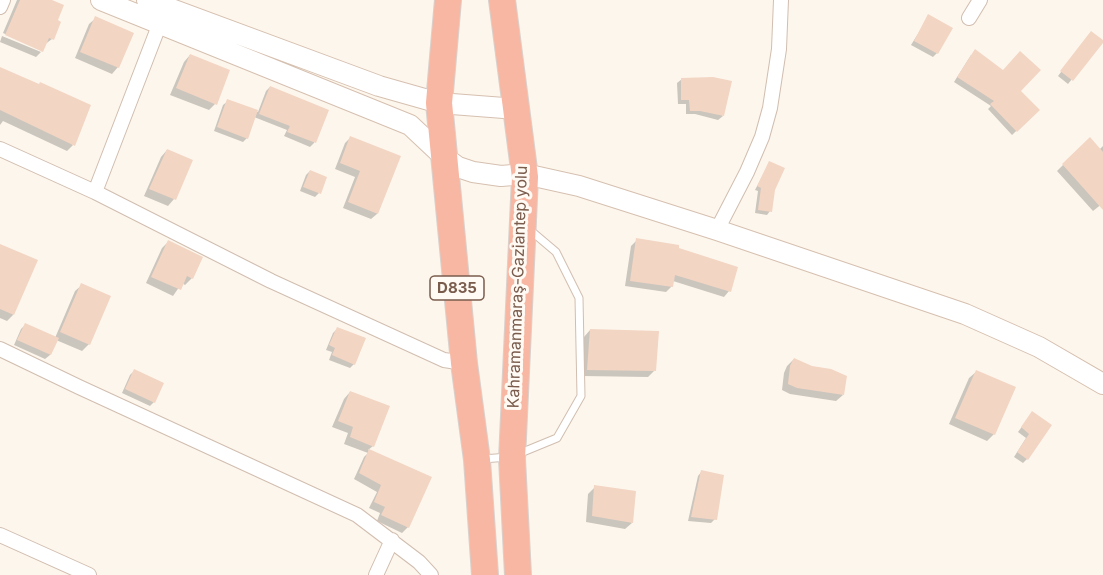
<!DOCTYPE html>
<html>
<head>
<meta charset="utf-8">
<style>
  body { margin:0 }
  canvas { display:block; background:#fdf6ec }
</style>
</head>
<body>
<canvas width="1103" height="575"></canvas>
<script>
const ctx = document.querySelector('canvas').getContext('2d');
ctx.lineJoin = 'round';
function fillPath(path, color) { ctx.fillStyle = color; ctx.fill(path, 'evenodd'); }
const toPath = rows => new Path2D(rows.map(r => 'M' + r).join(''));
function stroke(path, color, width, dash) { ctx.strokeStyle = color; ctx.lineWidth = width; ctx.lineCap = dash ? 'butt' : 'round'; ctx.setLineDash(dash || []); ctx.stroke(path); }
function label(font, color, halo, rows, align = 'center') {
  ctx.font = font + ' Inter,sans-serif'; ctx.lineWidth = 6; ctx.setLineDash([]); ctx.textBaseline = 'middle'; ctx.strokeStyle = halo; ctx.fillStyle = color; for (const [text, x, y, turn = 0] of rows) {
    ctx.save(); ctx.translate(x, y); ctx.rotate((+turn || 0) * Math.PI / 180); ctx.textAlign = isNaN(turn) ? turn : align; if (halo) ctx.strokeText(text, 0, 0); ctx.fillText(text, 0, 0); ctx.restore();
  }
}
fillPath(toPath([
  [17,0,48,0,52,39,44,45,41,52,41,49,3,33],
  [929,16,937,53,933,57,911,45],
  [96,18,118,67,112,74,75,58,89,24],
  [2,36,41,52,36,57,0,42],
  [1088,37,1102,42,1068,84,1058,76],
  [190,55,215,104,209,110,170,95,184,62],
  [971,55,1038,110,1012,135,988,109,991,106,954,82],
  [0,69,73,145,67,151,3,121,0,125],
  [682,79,723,116,718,120,695,114,686,114,686,104,678,104,677,83],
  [270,87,327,111,314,143,310,147,284,136,287,130,254,117,247,138,243,142,214,131,223,105,228,101,258,112,266,91],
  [351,137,399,156,377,214,371,219,343,208,355,177,335,169,345,143],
  [1089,139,1099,150,1103,146,1103,203,1093,211,1057,171],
  [167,150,191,161,174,199,168,206,144,196,161,157],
  [769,163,773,190,770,211,767,215,755,213,758,191,755,190],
  [310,171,319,193,315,197,300,191,306,175],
  [637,240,677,249,729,291,724,297,673,281,672,286,666,292,625,286,631,246],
  [168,242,201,258,192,278,185,285,182,283,173,296,146,283,162,248],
  [0,246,13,315,7,321,0,318],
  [82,285,89,344,82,351,56,340,50,355,45,359,14,345,21,329,25,325,55,338,75,291],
  [337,329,354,364,350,368,329,360,332,352,326,350,333,333],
  [590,330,655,370,648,377,582,376,584,337],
  [794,359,843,395,836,401,790,394,782,390,784,373,787,366],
  [134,371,154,402,150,406,122,393,130,375],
  [976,372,994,434,987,441,949,424,969,378],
  [350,392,373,446,368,450,430,478,408,527,402,533,377,521,380,513,369,508,377,492,354,479,364,457,368,453,344,444,348,433,332,427,344,399],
  [1032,413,1027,459,1023,463,1014,457,1026,438,1018,432],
  [702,471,715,519,711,523,688,521,698,476],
  [595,487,632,523,625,529,586,522,588,494]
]), '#0003');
fillPath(toPath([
  [20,0,52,0,64,5,58,20,61,22,54,40,49,38,43,52,5,35],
  [928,14,953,28,938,54,914,41],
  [95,16,134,33,119,68,80,52],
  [1091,31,1103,40,1103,43,1073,81,1060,71],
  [975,49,1003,70,1020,51,1041,70,1021,91,1040,110,1017,132,990,104,994,101,957,77],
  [190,54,230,70,217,105,176,88],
  [0,67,39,84,40,82,91,105,75,146,0,110],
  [713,77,732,81,724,116,700,111,690,111,689,100,681,100,681,78],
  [270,86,329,110,316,143,287,132,290,126,259,114],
  [227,99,258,110,248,139,217,127],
  [350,136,401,156,378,214,348,202,360,171,340,163],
  [1090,137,1103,152,1103,210,1062,164],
  [167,149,193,160,176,200,149,189],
  [769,161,785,168,775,190,772,212,758,210,761,188,757,186],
  [310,170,327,177,321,194,303,187],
  [636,238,679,245,679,248,738,267,731,292,675,275,673,287,630,281],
  [168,240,203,257,193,279,187,276,181,290,151,277],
  [0,244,38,260,14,315,0,309],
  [81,283,111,296,90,345,60,332],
  [25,323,59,338,51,355,17,340],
  [337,327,366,338,355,365,332,355,335,348,329,345],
  [590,329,659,331,656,371,587,370],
  [794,358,812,366,831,369,847,376,844,395,797,388,788,384,790,366],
  [134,369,164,383,155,403,125,389],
  [976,370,1016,387,995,435,955,418],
  [350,391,390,406,374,447,350,437,353,427,338,421],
  [1032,411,1052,425,1028,460,1017,452,1029,434,1021,427],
  [369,449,432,477,409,528,381,515,385,507,374,502,381,485,359,473],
  [701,470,724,475,717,520,691,517],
  [594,485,636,491,633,523,592,516]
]), '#f3d5c3');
const lane = toPath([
  [518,454,557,438,581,396,579,298,556,252,530,230],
  [483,459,508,457]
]);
const street = toPath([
  [0,7,3,0],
  [969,18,980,0],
  [0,149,95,192,271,281,444,360,464,363],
  [95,192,160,23],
  [717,230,747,172,762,137,770,108,779,49,781,0],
  [0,349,79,387,357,515,419,562,431,575],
  [0,535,89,575],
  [376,575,392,540]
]);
const secondary = toPath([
  [101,0,410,125,443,156,458,167,473,172,501,176,525,174,579,186,717,230,965,314,1039,347,1103,384],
  [147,0,379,86,439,103,517,109]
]);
const highway = toPath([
  [448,0,439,103,464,363,477,460,485,575],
  [502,0,525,177,512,459,518,575]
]);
stroke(lane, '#d1beb0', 9);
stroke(street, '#d1beb0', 16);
stroke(secondary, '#d6c0b0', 22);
stroke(highway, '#dad1cd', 28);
stroke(lane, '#fff', 7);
stroke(street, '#fff', 14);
stroke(secondary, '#fff', 20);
stroke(highway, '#f7b7a3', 26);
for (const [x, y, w] of [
  [457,288,54]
]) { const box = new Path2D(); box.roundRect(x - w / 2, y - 12, w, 24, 4.5); ctx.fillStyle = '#fffaf3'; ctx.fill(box); stroke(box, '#7a5c4d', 1.5); }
label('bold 15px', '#7a5c4d', null, [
  ["D835",457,288]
]);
label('16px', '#7a5c4d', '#fffaf3', [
  ["Kahramanmaraş-Gaziantep yolu",518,287,-88]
]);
</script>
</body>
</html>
